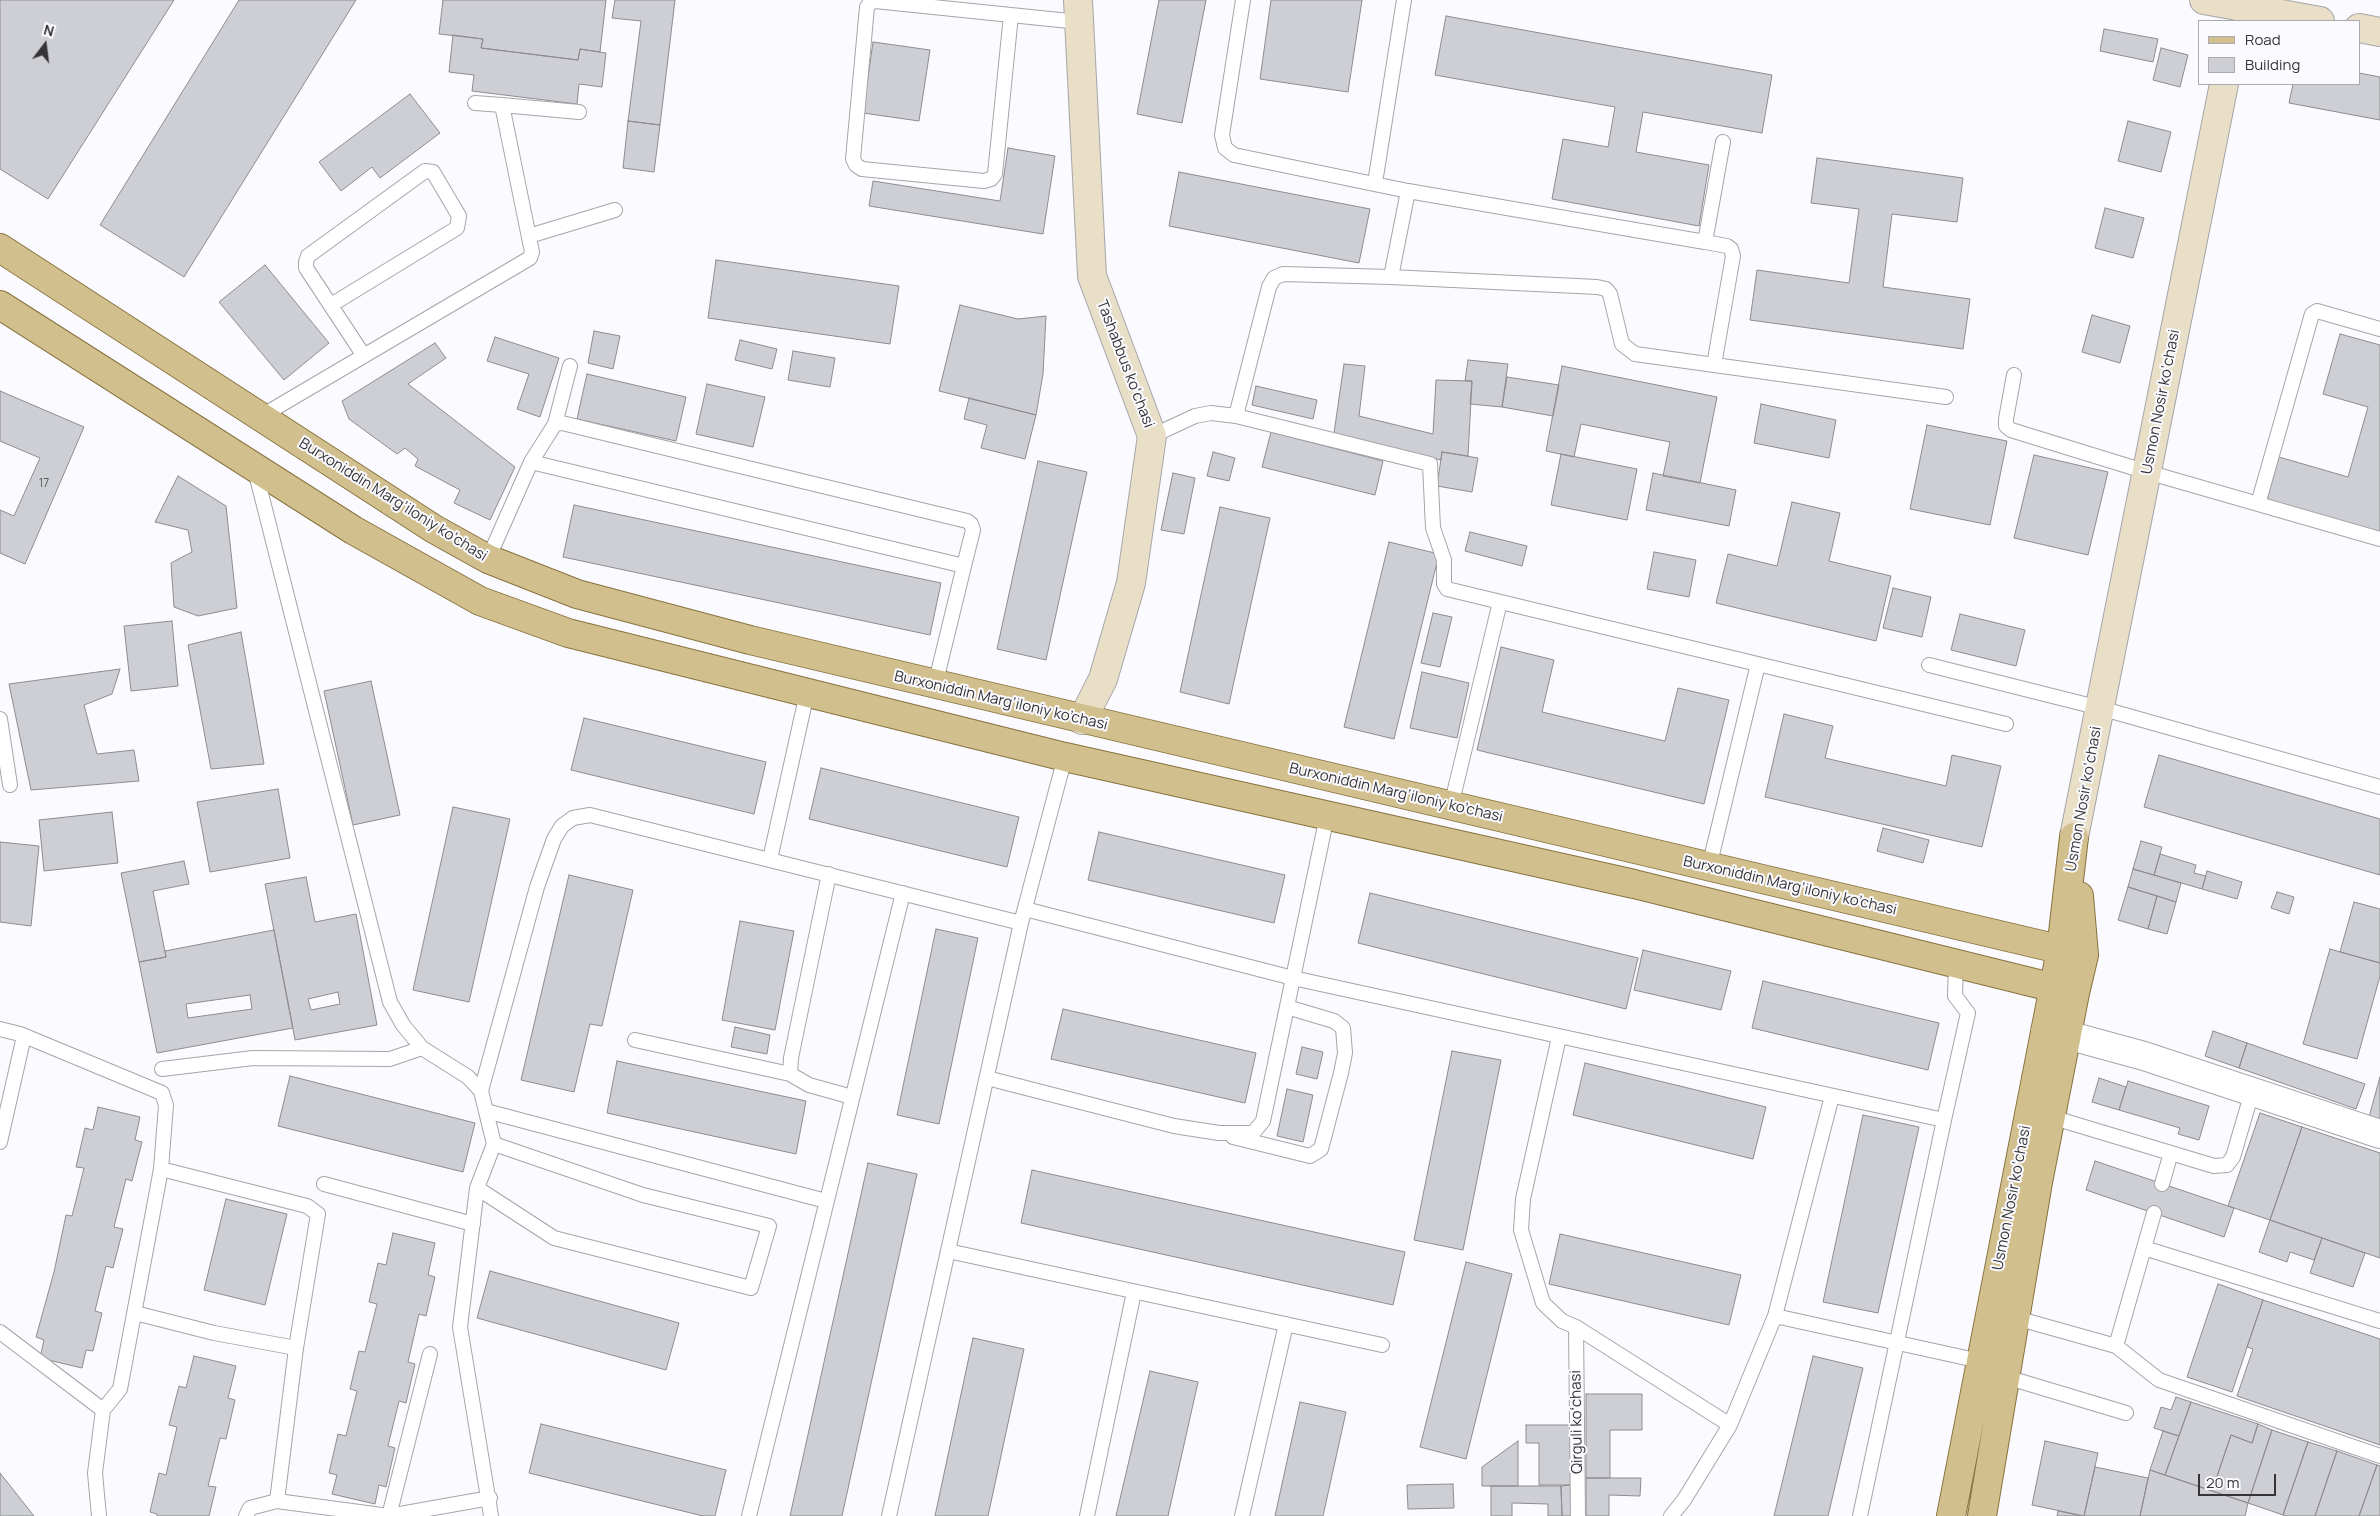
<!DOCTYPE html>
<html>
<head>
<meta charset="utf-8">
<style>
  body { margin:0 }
  #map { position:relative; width:2380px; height:1516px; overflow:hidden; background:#fafaff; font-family:Manrope,sans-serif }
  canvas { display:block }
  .legend { position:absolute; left:2198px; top:20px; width:162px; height:65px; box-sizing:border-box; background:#fafaff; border:1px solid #ababaf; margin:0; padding:6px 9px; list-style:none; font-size:15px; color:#353537 }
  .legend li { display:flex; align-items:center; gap:10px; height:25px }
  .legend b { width:25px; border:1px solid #ababaf }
  .north { position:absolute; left:20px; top:20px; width:50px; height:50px; -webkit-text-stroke:4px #fafaff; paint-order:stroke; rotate:15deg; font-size:14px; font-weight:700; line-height:20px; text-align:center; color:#353537 }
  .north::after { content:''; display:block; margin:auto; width:18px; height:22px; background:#353537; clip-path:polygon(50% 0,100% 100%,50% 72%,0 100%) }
  .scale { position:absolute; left:2198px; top:1474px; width:78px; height:22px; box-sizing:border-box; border:2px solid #353537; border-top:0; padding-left:6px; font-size:15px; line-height:18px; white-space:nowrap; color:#353537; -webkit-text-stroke:4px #fafaff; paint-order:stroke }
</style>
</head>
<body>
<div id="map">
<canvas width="2380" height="1516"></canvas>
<ul class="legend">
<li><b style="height:6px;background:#d2bf8e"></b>Road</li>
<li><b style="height:14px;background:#cecfd4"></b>Building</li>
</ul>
<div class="north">N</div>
<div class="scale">20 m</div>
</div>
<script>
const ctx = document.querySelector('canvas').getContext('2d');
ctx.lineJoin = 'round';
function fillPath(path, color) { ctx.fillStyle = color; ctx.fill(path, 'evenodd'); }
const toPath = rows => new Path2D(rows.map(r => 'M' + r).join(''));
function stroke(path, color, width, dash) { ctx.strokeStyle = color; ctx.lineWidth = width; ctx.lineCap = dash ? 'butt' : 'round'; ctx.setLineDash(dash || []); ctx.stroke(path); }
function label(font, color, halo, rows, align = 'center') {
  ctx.font = font + ' Manrope,sans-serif'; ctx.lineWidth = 4; ctx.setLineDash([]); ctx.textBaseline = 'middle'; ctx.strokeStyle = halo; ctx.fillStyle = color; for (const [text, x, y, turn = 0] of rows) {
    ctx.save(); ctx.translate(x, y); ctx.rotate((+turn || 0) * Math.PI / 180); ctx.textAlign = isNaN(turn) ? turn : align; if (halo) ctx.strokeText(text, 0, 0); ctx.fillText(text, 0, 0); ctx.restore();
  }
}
const building = toPath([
  [0,0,174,0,48,199,0,169,0,0],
  [239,0,356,0,184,277,100,225,239,0],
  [443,0,606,0,600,52,580,49,578,60,481,48,483,39,439,34,443,0],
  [615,0,675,0,660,125,628,121,641,21,612,18,615,0],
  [1159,0,1206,0,1182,123,1137,114,1159,0],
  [1271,0,1362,0,1348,92,1260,79,1271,0],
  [1446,16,1772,75,1762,133,1643,112,1636,152,1709,165,1699,226,1552,199,1563,139,1608,147,1615,107,1435,75,1446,16],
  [2104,29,2158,39,2153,62,2100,51,2104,29],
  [453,35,483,39,481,48,578,60,580,49,606,53,602,87,579,84,577,104,472,91,474,75,449,72,453,35],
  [873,42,930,50,919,121,863,113,873,42],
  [2161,48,2188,55,2180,87,2153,80,2161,48],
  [2359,73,2380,77,2380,120,2289,103,2293,84,2359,84,2359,73],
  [410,94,440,133,380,178,372,167,341,191,319,162,410,94],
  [628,121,660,125,654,172,623,168,628,121],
  [2128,121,2171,132,2161,172,2118,161,2128,121],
  [1008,148,1055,156,1043,234,869,206,873,181,1000,201,1008,148],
  [1817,158,1963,178,1957,222,1892,214,1883,287,1970,299,1963,349,1750,320,1757,270,1849,283,1859,209,1811,203,1817,158],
  [1179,172,1370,209,1359,263,1169,226,1179,172],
  [2105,208,2144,218,2133,258,2095,248,2105,208],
  [716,260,899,286,890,344,708,318,716,260],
  [265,265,329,343,284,380,219,302,265,265],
  [960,305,1018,319,1046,316,1043,374,1036,415,939,391,960,305],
  [2092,315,2130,326,2120,363,2082,352,2092,315],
  [594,331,620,336,613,369,588,363,594,331],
  [2340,334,2380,345,2380,532,2267,500,2279,457,2348,477,2368,407,2323,394,2340,334],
  [495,337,559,358,540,417,517,409,529,374,487,361,495,337],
  [740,340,777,349,772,369,735,360,740,340],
  [435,343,446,358,408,384,515,467,490,520,454,503,460,490,415,466,418,459,405,448,397,454,349,419,342,401,435,343],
  [793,351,835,358,830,387,788,380,793,351],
  [1468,360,1508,364,1502,407,1470,404,1472,381,1465,381,1468,360],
  [1344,364,1365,366,1359,416,1433,434,1436,380,1472,381,1468,456,1442,452,1441,460,1334,433,1344,364],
  [1562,366,1717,397,1700,483,1663,476,1670,442,1581,424,1574,457,1546,451,1562,366],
  [587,374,686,397,676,441,577,419,587,374],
  [1507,377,1559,385,1553,416,1502,407,1507,377],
  [707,384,765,397,753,447,696,434,707,384],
  [1256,386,1317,400,1313,419,1252,405,1256,386],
  [0,391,84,427,25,564,0,553,0,510,14,516,40,458,0,441,0,391],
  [969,398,1036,415,1025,459,981,448,987,425,964,419,969,398],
  [1761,404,1836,420,1829,458,1754,443,1761,404],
  [1927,425,2007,441,1990,525,1910,509,1927,425],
  [1271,432,1383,461,1375,495,1262,467,1271,432],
  [1213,452,1235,458,1229,481,1207,476,1213,452],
  [1442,452,1478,458,1472,492,1437,486,1442,452],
  [1561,454,1637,469,1627,520,1551,505,1561,454],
  [2034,455,2108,472,2088,555,2014,538,2034,455],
  [1038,461,1087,472,1046,660,997,649,1038,461],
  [1173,473,1195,478,1184,534,1161,530,1173,473],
  [1653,473,1736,490,1729,526,1646,510,1653,473],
  [178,476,226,506,237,608,198,616,174,607,171,563,192,552,188,530,155,522,178,476],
  [1792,502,1840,513,1829,561,1891,576,1876,641,1716,603,1728,554,1777,566,1792,502],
  [574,505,941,583,930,635,563,557,574,505],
  [1220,507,1270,518,1229,704,1180,692,1220,507],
  [1470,532,1527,546,1522,566,1465,551,1470,532],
  [1389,542,1439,554,1394,739,1344,727,1389,542],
  [1654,552,1696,560,1689,597,1647,589,1654,552],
  [1893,588,1931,597,1922,637,1883,628,1893,588],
  [1433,613,1452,617,1440,667,1421,663,1433,613],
  [1960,614,2025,630,2016,666,1951,650,1960,614],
  [172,621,178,686,131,691,124,626,172,621],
  [241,632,264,764,211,769,188,645,241,632],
  [1501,647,1554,660,1542,712,1665,741,1678,688,1729,700,1704,804,1477,750,1501,647],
  [120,669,112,694,84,705,97,754,134,750,139,781,31,790,9,684,120,669],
  [1422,672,1469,683,1457,738,1410,728,1422,672],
  [371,681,400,815,353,825,324,691,371,681],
  [1784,714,1833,726,1825,758,1946,786,1952,755,2001,766,1982,847,1765,797,1784,714],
  [584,718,766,762,754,814,571,770,584,718],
  [2159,755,2380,819,2380,875,2144,807,2159,755],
  [821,768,1019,817,1007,867,809,819,821,768],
  [278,789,290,858,210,872,197,802,278,789],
  [453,807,510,819,469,1002,413,990,453,807],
  [112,812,118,863,44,871,39,820,112,812],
  [1883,828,1929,840,1923,863,1877,851,1883,828],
  [1099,832,1285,875,1274,923,1088,880,1099,832],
  [2141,841,2162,847,2154,875,2133,869,2141,841],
  [0,842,39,846,31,926,0,922,0,842],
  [2160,854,2196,865,2194,873,2206,876,2202,889,2154,875,2160,854],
  [184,861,189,884,153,891,166,957,139,962,121,873,184,861],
  [2133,869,2181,883,2176,902,2128,887,2133,869],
  [2207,871,2242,882,2237,899,2202,889,2207,871],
  [569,875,633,890,602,1026,590,1024,574,1092,521,1080,569,875],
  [306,877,315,922,356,914,377,1025,295,1040,265,884,306,877],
  [338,992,340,1004,311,1010,308,999,338,992],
  [2128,887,2157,896,2148,929,2118,920,2128,887],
  [2277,892,2294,897,2289,914,2271,908,2277,892],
  [1370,893,1638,958,1626,1009,1358,943,1370,893],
  [2157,896,2176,902,2167,934,2148,929,2157,896],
  [2354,902,2380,909,2380,963,2340,952,2354,902],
  [740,921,794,931,775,1030,722,1020,740,921],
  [936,929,978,938,939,1124,897,1115,936,929],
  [274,930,293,1028,157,1053,139,962,166,957,165,951,274,930],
  [250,995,252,1009,188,1018,186,1004,250,995],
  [2330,949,2380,963,2380,976,2357,1059,2303,1044,2330,949],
  [1643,950,1731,971,1721,1010,1634,990,1643,950],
  [1763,981,1939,1023,1928,1070,1752,1028,1763,981],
  [1063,1009,1256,1053,1245,1103,1051,1059,1063,1009],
  [735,1027,770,1035,767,1054,731,1047,735,1027],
  [2213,1031,2247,1043,2239,1068,2205,1056,2213,1031],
  [2247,1043,2365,1084,2356,1109,2239,1068,2247,1043],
  [1302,1047,1323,1052,1317,1079,1296,1074,1302,1047],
  [1452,1051,1501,1060,1463,1250,1414,1240,1452,1051],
  [617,1061,806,1101,796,1154,607,1113,617,1061],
  [1585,1063,1766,1107,1753,1159,1573,1115,1585,1063],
  [290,1076,475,1123,463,1172,278,1126,290,1076],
  [2380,1077,2380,1120,2369,1117,2380,1077],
  [2099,1078,2126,1087,2119,1110,2092,1102,2099,1078],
  [2128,1081,2209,1106,2199,1140,2178,1134,2180,1128,2119,1110,2128,1081],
  [1287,1089,1313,1095,1303,1142,1277,1136,1287,1089],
  [98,1107,140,1117,135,1140,142,1142,132,1181,126,1179,114,1227,123,1229,113,1268,106,1266,95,1311,102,1313,93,1351,86,1350,82,1368,40,1358,44,1340,36,1337,54,1272,66,1215,72,1216,84,1168,76,1167,85,1128,93,1130,98,1107],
  [2260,1113,2302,1127,2270,1220,2228,1206,2260,1113],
  [1863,1115,1919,1127,1878,1313,1823,1302,1863,1115],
  [2302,1127,2380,1153,2380,1258,2270,1220,2302,1127],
  [2095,1161,2234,1208,2224,1237,2086,1190,2095,1161],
  [868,1163,917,1174,842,1516,790,1516,868,1163],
  [1032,1170,1405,1252,1393,1305,1021,1223,1032,1170],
  [226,1199,287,1214,265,1305,204,1290,226,1199],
  [2270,1220,2322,1238,2314,1260,2290,1252,2287,1262,2259,1252,2270,1220],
  [393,1233,435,1243,428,1275,435,1277,426,1316,419,1314,408,1362,415,1364,406,1403,399,1401,388,1446,395,1448,386,1487,379,1485,375,1504,332,1494,337,1475,329,1473,338,1434,346,1436,357,1391,350,1389,359,1351,365,1352,377,1304,369,1302,378,1263,386,1265,393,1233],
  [1560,1234,1741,1275,1729,1325,1549,1284,1560,1234],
  [2322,1238,2365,1253,2353,1287,2310,1273,2322,1238],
  [1466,1262,1512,1274,1466,1459,1420,1447,1466,1262],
  [490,1271,679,1323,666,1370,477,1318,490,1271],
  [2218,1284,2263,1300,2232,1392,2187,1377,2218,1284],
  [2263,1300,2380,1339,2380,1445,2237,1396,2253,1349,2247,1347,2263,1300],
  [973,1338,1024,1349,988,1516,935,1516,973,1338],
  [194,1356,236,1366,228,1398,235,1400,226,1439,220,1438,208,1486,216,1487,209,1516,157,1516,157,1514,150,1512,159,1473,166,1475,177,1427,169,1425,179,1386,186,1388,194,1356],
  [1813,1356,1863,1368,1828,1516,1774,1516,1813,1356],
  [1150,1371,1198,1382,1168,1516,1116,1516,1150,1371],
  [1586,1394,1642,1394,1642,1430,1610,1430,1610,1478,1586,1478,1586,1394],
  [2176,1397,2191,1402,2179,1436,2154,1428,2161,1407,2171,1410,2176,1397],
  [1300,1402,1346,1412,1323,1516,1275,1516,1300,1402],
  [2191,1402,2258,1424,2252,1443,2231,1435,2212,1491,2165,1475,2191,1402],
  [541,1424,726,1470,715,1516,703,1516,529,1473,541,1424],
  [2258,1424,2272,1430,2248,1503,2212,1491,2231,1435,2252,1443,2258,1424],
  [1526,1425,1570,1425,1571,1485,1539,1485,1539,1443,1526,1443,1526,1425],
  [2272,1430,2308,1442,2283,1515,2248,1503,2272,1430],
  [2163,1431,2179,1436,2165,1475,2150,1470,2163,1431],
  [1518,1441,1518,1486,1482,1486,1482,1467,1518,1441],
  [2045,1441,2098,1453,2084,1516,2032,1505,2045,1441],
  [2308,1442,2337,1451,2315,1516,2287,1516,2283,1515,2308,1442],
  [2337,1451,2377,1465,2359,1516,2315,1516,2337,1451],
  [2377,1465,2380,1466,2380,1516,2359,1516,2377,1465],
  [2095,1467,2148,1478,2140,1516,2084,1516,2095,1467],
  [2150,1470,2248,1503,2245,1516,2140,1516,2150,1470],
  [0,1473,34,1516,0,1516,0,1473],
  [1586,1478,1641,1478,1640,1496,1609,1495,1609,1516,1586,1516,1586,1478],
  [1453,1484,1454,1508,1408,1509,1407,1485,1453,1484],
  [1571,1485,1571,1516,1562,1516,1561,1486,1571,1485],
  [1491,1486,1561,1486,1562,1516,1548,1516,1548,1504,1512,1503,1512,1516,1491,1516,1491,1486],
  [2058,1511,2082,1516,2057,1516,2058,1511]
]);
fillPath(building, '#cecfd4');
stroke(building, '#8c8c91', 1);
const lane = toPath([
  [1011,15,995,174,991,179,984,181,862,169,856,165,853,159,867,7,870,3,875,1,1079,22],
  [475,103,502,105],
  [1375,183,1404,0],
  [1408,191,1705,242,1723,142],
  [529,236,615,210],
  [1705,242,1727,246,1731,249,1733,256,1714,365],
  [1391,277,1597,287,1606,289,1610,294,1622,344,1635,354,1946,397],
  [331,305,457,228,459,216,433,172,425,171,308,256,306,262,306,268,364,356],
  [2014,375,2006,419,2006,426,2011,430,2147,472,2380,539],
  [1236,416,1430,464,1433,528,1444,560,1444,584,1447,589,2006,724],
  [260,417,530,258,532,252,502,105,579,112],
  [555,424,562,423,967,521,971,524,973,530,964,566],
  [1152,436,1195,416,1211,413,1236,416,1269,287,1274,278,1283,274,1391,277,1408,191,1234,155,1225,148,1222,135,1243,0],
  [531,462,964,566,935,685],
  [255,470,390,1002,403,1025,422,1048,468,1077,481,1091,494,1144,477,1188,460,1327,491,1516],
  [2258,504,2312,314,2317,311,2380,329],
  [488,559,531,462,555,424,570,366],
  [1929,665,2100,708,2380,787],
  [0,719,10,785],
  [1451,806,1500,602],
  [770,859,807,693],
  [1709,867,1758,664],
  [829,874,791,1058,790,1074,809,1085,852,1097],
  [1025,909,1293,978,1944,1120,1968,1013,1955,996,1956,963],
  [0,1029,20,1034,162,1093,166,1105,161,1169,120,1389,103,1410,0,1332],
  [1559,1037,1523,1199,1521,1230,1543,1303,1562,1321,1576,1327,1730,1425],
  [635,1040,790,1074],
  [162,1069,253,1058,390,1059,422,1048],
  [987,1078,1174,1126,1219,1133,1253,1133,1263,1121,1327,816],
  [481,1091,537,887,554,839,562,826,573,818,590,815,1021,923],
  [486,1111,826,1201],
  [2051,1117,2214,1166,2227,1165,2233,1157,2252,1092],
  [1233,1137,1310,1156,1321,1149,1341,1073,1345,1053,1343,1028,1334,1021,1287,1007],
  [0,1142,24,1036],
  [161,1169,307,1206,318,1214,296,1348,277,1501,250,1508,246,1516],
  [324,1184,473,1224],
  [2162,1184,2171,1153],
  [477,1188,554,1238,751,1288,769,1226,643,1195,494,1144],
  [2144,1248,2154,1213],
  [948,1251,1382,1345],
  [135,1313,214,1333,296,1348],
  [1775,1316,1980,1361],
  [2016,1318,2116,1346,2144,1248,2380,1321],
  [1576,1327,1578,1516],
  [2116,1346,2159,1380,2380,1456],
  [2006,1377,2126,1413],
  [277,1501,389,1516,490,1498],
  [99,1516,95,1473,103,1410],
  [389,1516,430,1354],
  [749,1516,903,893],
  [889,1516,1021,923,1065,757],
  [1087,1516,1134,1292],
  [1242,1516,1286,1324],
  [1671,1516,1684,1500,1730,1425,1775,1316,1832,1096],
  [1860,1516,1944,1120]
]);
const street = toPath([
  [2045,1032,2067,1035,2144,1056,2380,1134]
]);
const secondary = toPath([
  [1078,0,1092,276,1152,436,1131,583,1103,679,1082,720],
  [2204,0,2320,21],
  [2359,28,2380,32],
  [2074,837,2224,84]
]);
const primary = toPath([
  [0,248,434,529,488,559,577,594,750,640,2084,955],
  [0,305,353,530,480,601,568,633,1065,757,1634,884,2075,993],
  [1951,1516,2061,950,2074,837],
  [1982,1516,2038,1182,2075,993,2084,955,2079,896]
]);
stroke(lane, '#a5a5aa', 16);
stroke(street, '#a5a5aa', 30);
stroke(secondary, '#a5a5aa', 30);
stroke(primary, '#88733e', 30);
stroke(lane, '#fff', 14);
stroke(street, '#fff', 28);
stroke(secondary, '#e8dfc6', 28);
stroke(primary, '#d2bf8e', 28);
label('12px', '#5b5c5e', null, [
  ["17",44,484]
]);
label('15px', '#353537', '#fafaff', [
  ["Tashabbus koʻchasi",1125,364,69],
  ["Usmon Nosir ko‘chasi",2161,402,-79],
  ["Burxoniddin Marg’iloniy ko’chasi",393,500,32],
  ["Burxoniddin Marg’iloniy ko’chasi",1001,701,13],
  ["Burxoniddin Marg’iloniy ko’chasi",1396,793,13],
  ["Usmon Nosir ko‘chasi",2084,799,-80],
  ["Burxoniddin Marg’iloniy ko’chasi",1790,886,13],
  ["Usmon Nosir ko‘chasi",2012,1198,-79],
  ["Qirguli koʻchasi",1577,1422,-91]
]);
</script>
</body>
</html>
